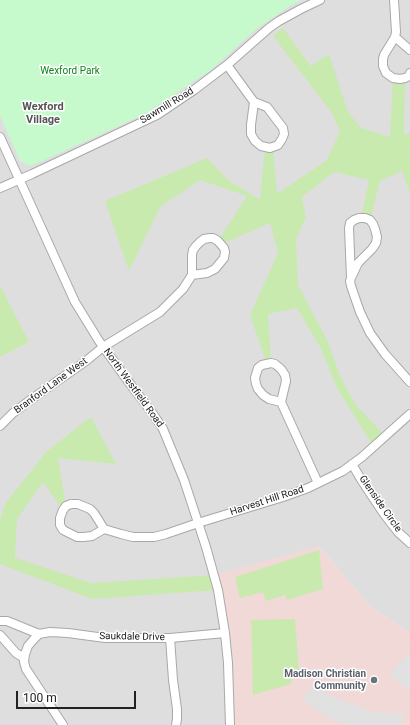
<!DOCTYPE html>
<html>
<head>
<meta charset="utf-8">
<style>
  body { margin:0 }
  #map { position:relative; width:410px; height:725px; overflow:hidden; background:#f1eee7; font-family:Roboto,sans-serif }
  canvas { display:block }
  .scale { position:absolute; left:16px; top:691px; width:120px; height:18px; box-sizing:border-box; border:2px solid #212121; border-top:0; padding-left:5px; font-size:12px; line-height:14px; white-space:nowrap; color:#212121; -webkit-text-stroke:3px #fff; paint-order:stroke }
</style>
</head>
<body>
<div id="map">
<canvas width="410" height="725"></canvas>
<div class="scale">100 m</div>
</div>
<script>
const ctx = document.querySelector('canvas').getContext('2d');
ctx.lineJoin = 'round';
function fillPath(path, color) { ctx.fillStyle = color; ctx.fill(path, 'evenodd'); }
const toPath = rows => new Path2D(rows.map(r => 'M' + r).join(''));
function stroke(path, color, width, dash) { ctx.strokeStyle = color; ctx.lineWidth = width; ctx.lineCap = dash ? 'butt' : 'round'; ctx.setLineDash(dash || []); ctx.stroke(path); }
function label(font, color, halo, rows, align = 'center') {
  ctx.font = font + ' Roboto,sans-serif'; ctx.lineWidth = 3; ctx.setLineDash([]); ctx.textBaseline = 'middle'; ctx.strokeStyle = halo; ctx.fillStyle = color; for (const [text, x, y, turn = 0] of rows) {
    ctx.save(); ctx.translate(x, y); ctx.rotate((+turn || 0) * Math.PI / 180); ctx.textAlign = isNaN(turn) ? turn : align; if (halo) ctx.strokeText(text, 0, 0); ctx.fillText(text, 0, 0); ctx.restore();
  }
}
fillPath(toPath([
  [0,0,410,0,410,633,371,607,319,546,218,590,230,725,0,725]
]), '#dfdede');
fillPath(toPath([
  [319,546,371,607,410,633,410,725,230,725,228,663,214,575]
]), '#f1d9d7');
fillPath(toPath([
  [283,28,311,66,329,54,348,112,361,128,390,137,393,78,405,78,404,135,410,133,410,193,402,171,380,181,370,220,361,218,369,180,334,172,302,197,306,217,296,239,298,285,328,342,340,376,355,404,385,436,374,447,338,390,320,347,297,308,268,314,271,363,267,364,250,315,278,253,270,223,222,244,218,241,247,196,200,180,160,207,129,271,105,201,207,158,228,180,260,200,265,147,273,148,277,194,327,160,340,131,332,113,273,36],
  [0,285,29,342,0,357],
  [91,417,116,464,58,458,66,506,63,510,43,482,17,519,15,558,91,583,214,575,218,590,92,599,0,564,0,520,5,504,46,452],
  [319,550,323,589,287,600,285,595,266,601,263,592,240,598,235,577],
  [295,619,299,671,295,670,292,677,291,684,253,695,251,620]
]), '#c9eaae');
fillPath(toPath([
  [0,0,302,0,291,5,256,29,211,70,145,114,31,166,20,161,0,116]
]), '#c6f9cc');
fillPath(toPath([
  [410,652,410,691,389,675],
  [314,686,330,695,374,713,403,713,403,725,347,725,325,716,301,699]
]), '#e1e1e1');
const minor = toPath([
  [394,0,396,32,395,37],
  [410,50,395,37,384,55,383,59,383,66,386,73,393,78,400,79,405,78,409,76,410,73],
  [227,65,254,102],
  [254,102,267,107,283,128,284,134,282,139,278,145,270,148,261,146,255,141,251,134,251,125,254,102],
  [0,137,75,302,99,341,128,381,153,414,163,429,184,480,206,547,218,590,225,633,228,663,230,725],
  [0,188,32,174,157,115,194,90,227,65,269,28,279,21,301,9,320,0],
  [359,218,365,218,370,220,373,224,375,229,377,237,376,243,372,249,358,263,351,278,349,228,350,223,354,220,359,218],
  [210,238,213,238,218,241,224,248,225,252,224,258,215,269,207,273,192,275,192,255,193,250,196,246,200,242,204,239,210,238],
  [351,278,350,281,351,286,360,312,370,333,385,354,410,382],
  [271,363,275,364,281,369,285,375,286,381,281,402,269,399,263,395,258,389,256,384,255,378,258,368,262,365,271,363],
  [281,402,318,483],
  [0,426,13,413,33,398,86,361,103,347,160,312,183,289,192,275],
  [352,464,362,481,384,514,398,532,410,543],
  [71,504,78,504,90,509,94,513,104,529,92,536,84,537,77,537,63,530,60,525,60,518,63,510,66,506,71,504],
  [104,529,121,534,133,537,154,537,166,534,198,523,283,497,308,488,343,471,362,457,410,414],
  [0,621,7,621,39,634],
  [39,634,50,632,68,633,105,638,170,638,225,633],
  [39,634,34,639,28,646,25,654,24,662,26,669,63,725],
  [0,635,16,653,24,658],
  [170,638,173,680,177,709,177,719,176,725]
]);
stroke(minor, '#a8a8a8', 10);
stroke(minor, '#fff', 8);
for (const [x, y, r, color] of [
  [374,680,4,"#6b7280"]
]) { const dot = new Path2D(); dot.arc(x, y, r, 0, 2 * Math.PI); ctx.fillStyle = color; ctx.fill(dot); stroke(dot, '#fff', 1.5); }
label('10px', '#0d811b', '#fff', [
  ["Wexford Park",70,71]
]);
label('10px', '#212121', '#fff', [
  ["Sawmill Road",167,106,-31],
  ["Branford Lane West",51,386,-36],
  ["North Westfield Road",133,388,54],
  ["Harvest Hill Road",267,501,-18],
  ["Glenside Circle",380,504,55],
  ["Saukdale Drive",132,637,1]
]);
label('bold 10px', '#5b616d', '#fff', [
  ["Madison Christian",366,674],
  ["Community",366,686]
], 'right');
label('bold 11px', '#545454', '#fff', [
  ["Wexford",43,107],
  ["Village",43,120]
]);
</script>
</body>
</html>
